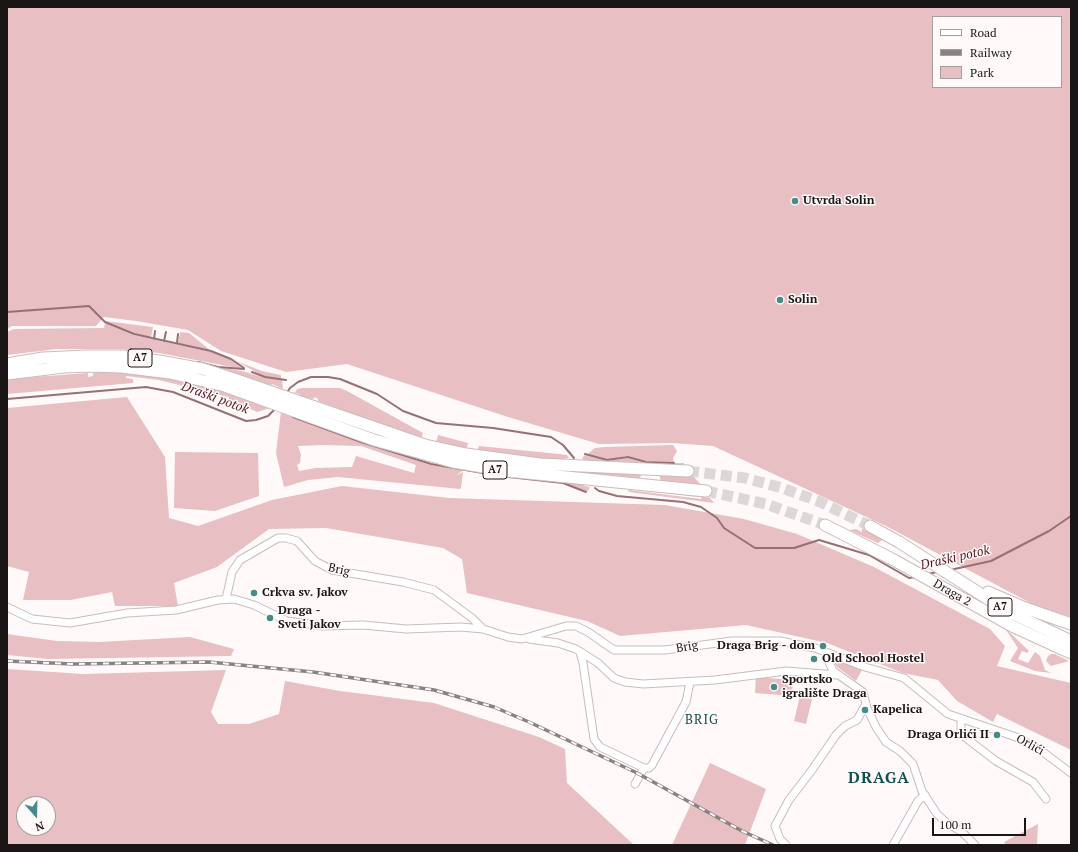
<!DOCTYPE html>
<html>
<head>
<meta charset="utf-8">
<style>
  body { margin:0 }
  #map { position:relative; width:1078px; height:852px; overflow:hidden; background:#fff9f9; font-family:"PT Serif",serif }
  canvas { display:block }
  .frame { position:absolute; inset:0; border:8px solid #1b1616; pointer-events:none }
  .legend { position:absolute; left:932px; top:16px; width:130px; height:72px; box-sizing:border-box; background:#fff9f9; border:1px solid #a49e9e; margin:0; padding:5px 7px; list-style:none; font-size:12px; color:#1b1616 }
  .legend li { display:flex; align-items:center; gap:8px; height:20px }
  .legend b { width:20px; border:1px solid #a49e9e }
  .north { position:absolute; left:16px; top:796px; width:40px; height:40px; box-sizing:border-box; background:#fff9f9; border:1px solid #a49e9e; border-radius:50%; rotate:160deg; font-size:11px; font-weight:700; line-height:16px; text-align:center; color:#1b1616 }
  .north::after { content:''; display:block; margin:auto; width:14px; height:18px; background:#448c8a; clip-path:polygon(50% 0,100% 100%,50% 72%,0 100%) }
  .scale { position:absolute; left:932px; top:818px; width:94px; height:18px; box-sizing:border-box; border:2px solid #1b1616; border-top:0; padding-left:5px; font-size:12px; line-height:14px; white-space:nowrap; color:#1b1616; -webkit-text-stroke:3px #fff9f9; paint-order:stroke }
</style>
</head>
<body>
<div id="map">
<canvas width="1078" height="852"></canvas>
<div class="frame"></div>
<ul class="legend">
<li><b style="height:5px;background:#fff"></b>Road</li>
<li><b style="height:5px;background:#888282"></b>Railway</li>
<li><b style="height:11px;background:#e8bfc2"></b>Park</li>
</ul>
<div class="north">N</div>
<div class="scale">100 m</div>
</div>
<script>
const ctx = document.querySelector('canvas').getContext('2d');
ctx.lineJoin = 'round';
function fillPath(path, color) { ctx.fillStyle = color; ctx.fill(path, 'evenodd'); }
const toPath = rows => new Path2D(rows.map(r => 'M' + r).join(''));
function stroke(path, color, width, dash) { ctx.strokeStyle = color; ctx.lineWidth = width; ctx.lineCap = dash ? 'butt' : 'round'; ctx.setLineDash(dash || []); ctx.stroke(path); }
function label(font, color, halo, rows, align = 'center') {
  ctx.font = font + ' "PT Serif",serif'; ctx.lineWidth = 3; ctx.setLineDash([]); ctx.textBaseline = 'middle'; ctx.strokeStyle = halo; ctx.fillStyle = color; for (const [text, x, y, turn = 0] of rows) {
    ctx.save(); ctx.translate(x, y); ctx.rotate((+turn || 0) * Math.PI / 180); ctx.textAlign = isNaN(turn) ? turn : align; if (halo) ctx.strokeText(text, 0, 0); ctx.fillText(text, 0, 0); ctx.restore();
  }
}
fillPath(toPath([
  [7,7,1071,7,1071,617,1034,605,886,526,713,446,672,443,599,444,508,417,347,364,286,372,221,351,188,330,136,321,104,317,96,326,12,326,7,329],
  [933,17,1061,17,1061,87,933,87],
  [105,321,153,327,151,337,134,334],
  [105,323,133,335,212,352,231,360,243,369,159,353,119,349,57,349,7,355,7,332,14,329,104,328],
  [180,332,189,333,210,350,178,343],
  [236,361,262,371,281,375,281,379,265,377],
  [198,362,217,367,242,371,265,378,282,380,283,389,272,384,270,386],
  [117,371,154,375,213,388,270,408,257,412,229,399,229,397,159,380,126,376,126,378,133,379,133,383,7,394,7,379,88,373,88,377,93,376,93,373],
  [302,388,340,388,347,391,423,433,421,439,318,401,318,399,315,397,313,399,298,396,300,394,295,393,297,389],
  [127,397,165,457,169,518,198,526,272,500,342,486,449,498,665,505,744,519,797,534,874,567,990,629,1005,646,997,666,1071,683,1071,750,997,714,993,722,957,701,938,680,903,673,827,643,746,625,620,636,587,621,467,593,462,559,443,548,326,528,269,529,217,567,174,583,178,606,115,606,112,592,71,600,23,600,29,572,7,566,7,408],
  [281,412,380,449,430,465,463,470,456,476,463,472,461,488,460,489,338,477,308,480,284,487,276,453],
  [323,445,361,446,416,465,414,473,356,456,352,467,316,468,299,471,297,465,300,463,301,455,298,446],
  [438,435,468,443,467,447,464,448,477,451,479,446,559,454,567,455,569,458,563,459,563,460,506,456,436,443],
  [673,445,677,451,673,458,674,462,645,461,628,456,607,460,588,454,595,448,605,447],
  [175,452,258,453,259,496,215,511,174,508],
  [584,455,607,461,628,458,645,463,684,463,684,466,588,461,582,459],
  [567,469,639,472,641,476,638,479,569,473],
  [490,473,700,495,699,497,584,484,584,486,590,487,588,491,583,491,563,483,524,479],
  [659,474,694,477,702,486,661,481],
  [628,490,701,499,702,496,710,498,714,503,629,492],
  [862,528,882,538,881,541,878,543,849,530,856,529,862,532],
  [1004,627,1029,651,1027,653,1022,651,1018,659,1028,663,1035,652,1040,656,1045,670,1051,673,1035,671,1010,661,1018,648],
  [7,634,57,641,99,642,190,637,234,649,231,656,48,659,7,655],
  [1051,654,1055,654,1069,661,1051,666,1046,661,1048,656],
  [835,658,852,663,862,670,856,681,837,667,833,661],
  [7,669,83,674,226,670,211,712,218,724,249,724,279,714,285,681,340,691,434,703,539,737,565,749,567,783,634,845,7,845],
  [24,804,48,804,48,828,24,828],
  [756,677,793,680,792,696,755,693],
  [800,696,812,699,806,724,794,721],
  [710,763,766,789,745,845,672,845],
  [1038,824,1037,845,1006,845,1004,842]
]), '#e8bfc2');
stroke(toPath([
  [7,312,89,306,105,322,134,334,211,351,231,359,244,368],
  [154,339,155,331],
  [164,341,166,332],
  [177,343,178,334],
  [198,362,218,367,244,369],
  [252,372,265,377,286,380],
  [286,394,290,388,298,382,311,377,328,377,340,379,377,394,403,411,436,423,493,428,551,437,563,445,574,458],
  [7,399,146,387,173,392,246,421,256,420,268,416,275,409],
  [293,417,361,442,431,464,500,476,563,483,586,492],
  [585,454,607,460,628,457,646,462,674,463],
  [595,488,599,491,617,496,683,502,701,507,717,518,724,528,755,548,794,548,819,540,869,555,909,578,916,577],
  [950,570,991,561,1049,531,1071,516],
  [928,574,937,572]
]), '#967174', 2);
stroke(toPath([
  [688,471,745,478,782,488,818,501,870,526],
  [706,491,766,504,825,525]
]), '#ddd7d7', 11, [11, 5.5]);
const minor = toPath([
  [226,599,232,572,240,560,278,538,286,538,297,541,315,561,332,570,403,582,434,590,472,618,483,629],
  [7,607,32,619,70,623,127,613,176,610,218,600,234,599,254,605,287,621,323,626,363,625,406,629,461,627,483,629,508,637,522,639,566,626,576,626,588,632,614,650,665,650,732,641,780,641,815,648,865,667,904,678,948,714,1016,737,1043,752,1071,773],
  [529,639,558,643,576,649,598,663,614,678,625,682,643,684,715,680,786,671,837,675],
  [580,652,583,663,594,739,600,747,644,768,649,768,652,765,686,702,690,682],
  [829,653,828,660,833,671,863,692,867,708,876,727,886,742,900,751,913,764,922,791,937,814,947,823,962,832,975,845],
  [961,719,961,730,966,738,996,761,1033,782,1046,799],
  [635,784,644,768],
  [786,845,780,839,775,826,789,800,812,770,836,735,845,726,857,720,866,704],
  [893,845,918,801,925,795]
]);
const highway = toPath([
  [7,364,43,358,86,356,123,356,159,361,203,369,231,378,425,445,466,454,540,464,688,471],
  [7,374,64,367,92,366,121,367,170,373,225,386,374,440,453,462,507,471,706,491],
  [825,525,892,559,1012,626,1071,653],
  [870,526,899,542,1007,611,1071,641],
  [988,592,1025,608,1071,624]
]);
stroke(minor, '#c9bcbd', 9);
stroke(highway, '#c9bcbd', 13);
stroke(minor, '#fff', 7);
stroke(highway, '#fff', 11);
const rail = toPath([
  [7,661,73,664,209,662,313,672,434,690,494,707,529,722,637,773,742,831,773,845]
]);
stroke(rail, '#888282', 3.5);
stroke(rail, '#fff9f9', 2, [6]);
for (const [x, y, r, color] of [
  [795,201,4,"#448c8a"],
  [780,300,4,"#448c8a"],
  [254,593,4,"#448c8a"],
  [270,618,4,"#448c8a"],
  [823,646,4,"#448c8a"],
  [814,659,4,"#448c8a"],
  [774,687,4,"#448c8a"],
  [865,710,4,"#448c8a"],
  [997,735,4,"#448c8a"]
]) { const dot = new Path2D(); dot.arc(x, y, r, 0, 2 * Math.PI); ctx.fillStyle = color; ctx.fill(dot); stroke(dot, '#fff9f9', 1.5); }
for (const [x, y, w] of [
  [140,358,24],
  [495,470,24],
  [1000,607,24]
]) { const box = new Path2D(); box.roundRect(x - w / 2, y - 9, w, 18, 3); ctx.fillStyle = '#fff9f9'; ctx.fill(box); stroke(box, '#1b1616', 1); }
label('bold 11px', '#1b1616', null, [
  ["A7",140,358],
  ["A7",495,470],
  ["A7",1000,607]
]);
label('bold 12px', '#1b1616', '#fff9f9', [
  ["Utvrda Solin",803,201],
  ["Solin",788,300],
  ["Crkva sv. Jakov",262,593],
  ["Draga -",278,611],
  ["Sveti Jakov",278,625],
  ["Draga Brig - dom",815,646,"right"],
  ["Old School Hostel",822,659],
  ["Sportsko",782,680],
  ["igralište Draga",782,694],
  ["Kapelica",873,710],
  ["Draga Orlići II",989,735,"right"]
], 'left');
label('12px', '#1b1616', '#fff9f9', [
  ["Brig",339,570,13],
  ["Draga 2",952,593,30],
  ["Brig",687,647,-10],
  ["Orlići",1030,745,29]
]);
label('italic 13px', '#571924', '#fff9f9', [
  ["Draški potok",215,398,20],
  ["Draški potok",955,558,-13]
]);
ctx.letterSpacing = '1px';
label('13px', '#12504f', '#fff9f9', [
  ["BRIG",702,720]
]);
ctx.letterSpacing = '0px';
ctx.letterSpacing = '1px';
label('bold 16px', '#12504f', '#fff9f9', [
  ["DRAGA",879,778]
]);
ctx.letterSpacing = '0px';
</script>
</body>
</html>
